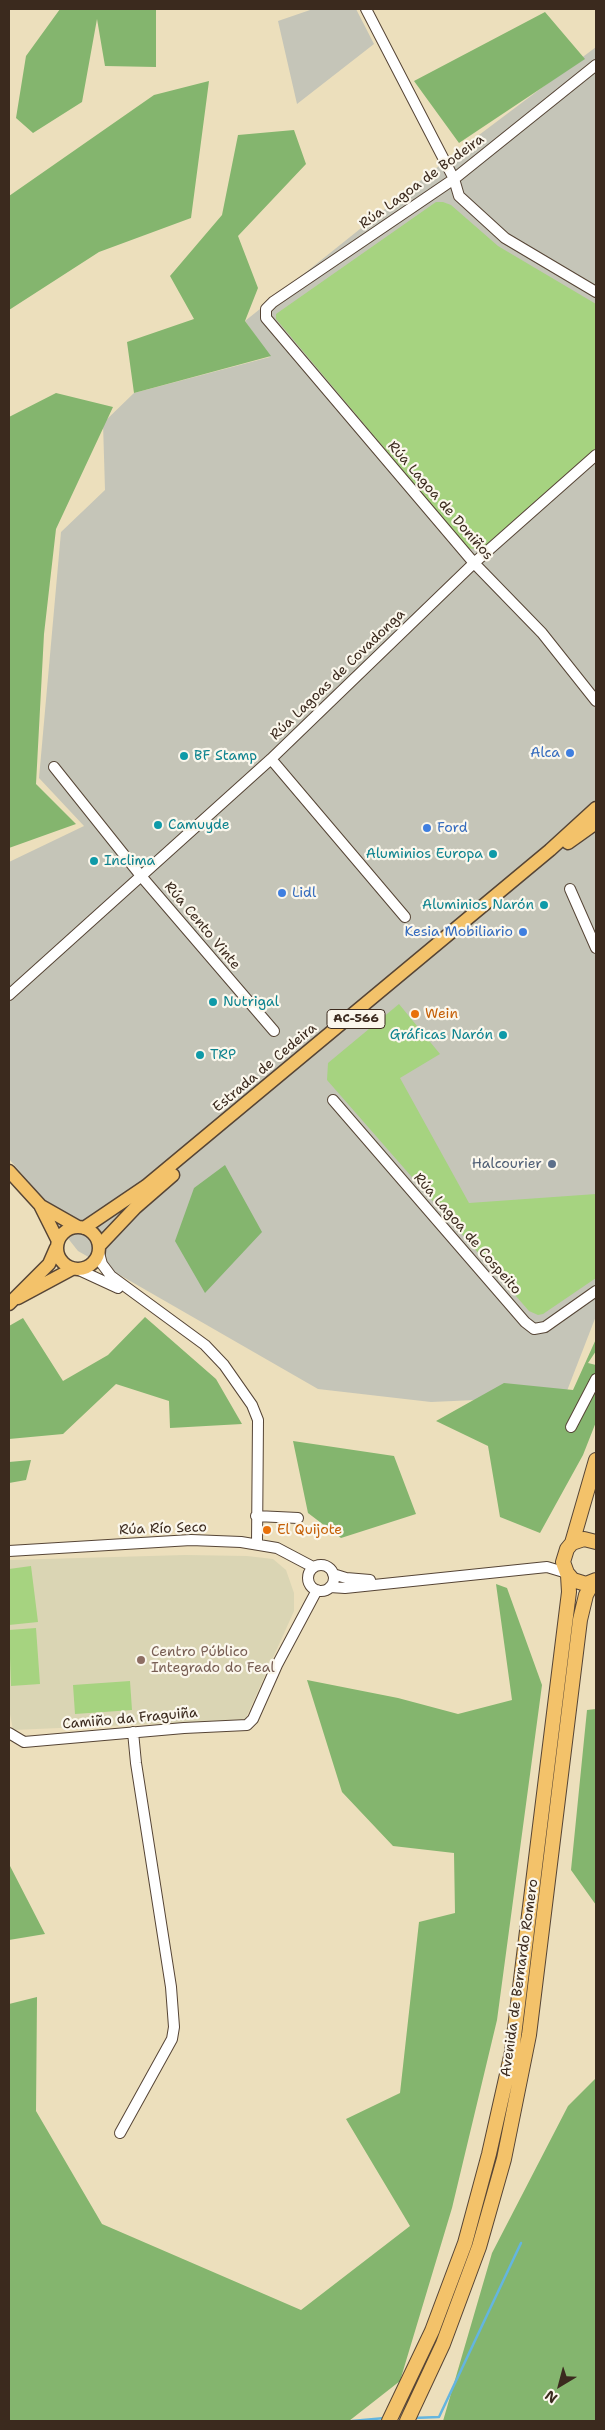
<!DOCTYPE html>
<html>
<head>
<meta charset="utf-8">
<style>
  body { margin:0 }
  #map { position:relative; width:605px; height:2430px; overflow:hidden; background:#ecdfbc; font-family:"Shantell Sans",sans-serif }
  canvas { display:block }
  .frame { position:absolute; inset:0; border:10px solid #3b2a1e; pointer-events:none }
  .north { position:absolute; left:535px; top:2360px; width:50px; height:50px; -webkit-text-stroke:4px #fbf7ec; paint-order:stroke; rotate:217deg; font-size:14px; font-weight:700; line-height:20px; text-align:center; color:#3b2a1e }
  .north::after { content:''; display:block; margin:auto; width:18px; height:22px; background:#3b2a1e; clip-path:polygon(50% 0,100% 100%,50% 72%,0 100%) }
</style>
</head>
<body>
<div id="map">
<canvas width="605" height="2430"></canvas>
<div class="frame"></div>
<div class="north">N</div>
</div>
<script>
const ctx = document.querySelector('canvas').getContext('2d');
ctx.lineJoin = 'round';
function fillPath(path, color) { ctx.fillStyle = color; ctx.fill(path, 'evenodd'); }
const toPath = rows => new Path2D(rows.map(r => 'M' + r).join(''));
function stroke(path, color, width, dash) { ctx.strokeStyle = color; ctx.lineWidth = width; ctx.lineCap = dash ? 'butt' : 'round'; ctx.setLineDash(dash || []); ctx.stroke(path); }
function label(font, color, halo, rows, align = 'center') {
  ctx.font = font + ' "Shantell Sans",sans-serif'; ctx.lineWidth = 4.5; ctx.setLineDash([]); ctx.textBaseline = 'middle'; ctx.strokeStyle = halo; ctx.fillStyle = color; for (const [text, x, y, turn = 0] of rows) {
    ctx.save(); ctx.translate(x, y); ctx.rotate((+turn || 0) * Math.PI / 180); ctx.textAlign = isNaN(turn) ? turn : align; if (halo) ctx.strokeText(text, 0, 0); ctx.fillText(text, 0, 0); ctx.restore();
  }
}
fillPath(toPath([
  [185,1555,247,1556,273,1559,286,1570,294,1593,294,1611,245,1720,13,1730,9,1709,9,1560]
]), '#dad5b4');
fillPath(toPath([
  [313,9,356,9,374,44,297,104,278,21],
  [596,47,596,1316,565,1396,431,1402,318,1389,78,1251,55,1222,35,1189,9,1159,9,862,84,826,39,778,61,532,105,490,103,423,134,393,270,357,245,321,455,153]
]), '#c5c5b8');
fillPath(toPath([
  [436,202,443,202,451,205,498,246,596,304,596,448,480,550,468,548,276,319,276,314],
  [399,1004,440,1054,400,1078,469,1203,596,1194,596,1278,543,1314,538,1315,529,1311,327,1080,328,1063],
  [31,1566,38,1622,9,1625,9,1569],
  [36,1628,40,1684,11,1686,9,1630],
  [130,1681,132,1710,75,1714,73,1685]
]), '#a6d380');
fillPath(toPath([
  [60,9,156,9,156,67,105,66,97,19,82,102,33,133,16,118,26,56],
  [545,12,585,59,459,143,414,81],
  [209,81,191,218,99,252,9,310,9,196,154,95],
  [294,130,306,164,238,236,258,288,245,321,271,356,134,393,127,342,194,319,170,276,222,215,238,135],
  [56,393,113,407,56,529,44,634,36,784,76,824,9,848,9,417],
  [225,1165,262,1232,205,1293,175,1241,194,1188],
  [145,1317,216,1379,242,1424,170,1428,169,1401,116,1384,63,1434,9,1439,9,1326,23,1318,63,1381,108,1355],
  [596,1339,596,1351,588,1363,596,1365,596,1422,583,1455,540,1533,500,1517,488,1446,436,1421,504,1383,573,1390],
  [293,1441,394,1456,416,1514,341,1538,308,1513],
  [31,1460,26,1480,9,1483,9,1462],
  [496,1584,507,1588,542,1685,497,2020,452,2208,400,2381,349,2421,9,2421,9,2004,37,1997,36,2111,102,2224,301,2310,410,2226,346,2119,400,2093,419,1922,455,1913,454,1853,393,1846,342,1792,307,1680,398,1698,458,1714,512,1700],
  [596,1709,596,1905,571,1870,587,1710],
  [9,1864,45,1934,9,1940],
  [596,2078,596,2420,443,2421,492,2253,568,2106]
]), '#84b56e');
stroke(toPath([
  [413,2418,439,2417,521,2243],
  [352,2421,385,2418]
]), '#64b5df', 2.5);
const minor = toPath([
  [366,9,454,179,459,196,505,238,596,292],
  [596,65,454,179,273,302,266,309,266,318,474,563,542,633,596,701],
  [271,759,405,917],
  [54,767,141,876,274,1031],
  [570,889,596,948],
  [9,995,271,759,474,563,596,455],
  [333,1100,525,1322,534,1329,545,1327,596,1291],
  [99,1253,102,1264,111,1276,205,1345,224,1365,252,1405,258,1420,257,1544],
  [79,1270,118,1288],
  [571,1427,596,1379],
  [256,1516,298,1518],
  [9,1551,191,1540,241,1542,277,1548,313,1567],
  '308 1578a13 13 0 1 1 26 0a13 13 0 1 1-26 0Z',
  [333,1574,346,1578,370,1580],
  [330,1587,345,1588,547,1567,567,1573],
  [9,1733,24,1742,184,1728,247,1725,253,1719,277,1665,317,1590],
  [120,2133,172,2039,174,2027,171,1987,136,1763,133,1732]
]);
const major = toPath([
  [568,843,596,823],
  [9,1171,40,1205,58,1241],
  [41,1206,78,1227],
  '57 1248a21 21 0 1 1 42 0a21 21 0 1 1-42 0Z',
  [84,1228,146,1186,550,850,596,808],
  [99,1246,135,1208,173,1175],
  [18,1298,72,1269],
  [9,1304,49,1264,56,1248]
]);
const highway = toPath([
  [596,1542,584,1539,572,1543,567,1549,563,1562,567,1573,573,1580,586,1584,596,1580],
  [572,1543,596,1460],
  [389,2421,432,2331,465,2243,489,2154,512,2052,569,1592,568,1575],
  [407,2421,443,2344,479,2247,504,2159,529,2035,580,1620,586,1595,593,1582]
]);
stroke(minor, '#564536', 12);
stroke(major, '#564536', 15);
stroke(highway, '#564536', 16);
stroke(minor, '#fff', 10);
stroke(major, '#f3c26a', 12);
stroke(highway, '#f3c26a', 14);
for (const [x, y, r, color] of [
  [570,753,5,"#3f7fe0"],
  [184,756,5,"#0f9aa8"],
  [158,825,5,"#0f9aa8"],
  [427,828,5,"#3f7fe0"],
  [493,854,5,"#0f9aa8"],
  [94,861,5,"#0f9aa8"],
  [282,893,5,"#3f7fe0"],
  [544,905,5,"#0f9aa8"],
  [523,932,5,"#3f7fe0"],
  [213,1002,5,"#0f9aa8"],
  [415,1014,5,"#e8710a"],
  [503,1035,5,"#0f9aa8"],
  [200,1055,5,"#0f9aa8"],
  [552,1164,5,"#5c6f8a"],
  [267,1530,5,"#e8710a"],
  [141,1660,5,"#8d6e63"]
]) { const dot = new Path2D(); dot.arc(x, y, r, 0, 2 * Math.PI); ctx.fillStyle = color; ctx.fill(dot); stroke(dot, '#fbf7ec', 2); }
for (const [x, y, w] of [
  [356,1019,58]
]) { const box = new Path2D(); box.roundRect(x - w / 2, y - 9.5, w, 19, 4); ctx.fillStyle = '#fbf7ec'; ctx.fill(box); stroke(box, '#3b2a1e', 1); }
label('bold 12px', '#3b2a1e', null, [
  ["AC-566",356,1019]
]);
label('14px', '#3b2a1e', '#fbf7ec', [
  ["Rúa Lagoa de Bodeira",422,182,-36],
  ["Rúa Lagoa de Doniños",440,501,49],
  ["Rúa Lagoas de Covadonga",338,675,-44],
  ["Rúa Cento Vinte",202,926,50],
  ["Estrada de Cedeira",265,1068,-40],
  ["Rúa Lagoa de Cospeito",467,1234,49],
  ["Rúa Río Seco",163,1529,-2],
  ["Camiño da Fraguiña",130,1719,-5],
  ["Avenida de Bernardo Romero",520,1978,-82]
]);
label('14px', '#366cbe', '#fbf7ec', [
  ["Alca",560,753],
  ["Ford",437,828,"left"],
  ["Lidl",292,893,"left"],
  ["Kesia Mobiliario",513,932]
], 'right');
label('14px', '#0d838f', '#fbf7ec', [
  ["BF Stamp",194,756],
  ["Camuyde",168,825],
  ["Aluminios Europa",483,854,"right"],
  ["Inclima",104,861],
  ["Aluminios Narón",534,905,"right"],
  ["Nutrigal",223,1002],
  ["Gráficas Narón",493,1035,"right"],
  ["TRP",210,1055]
], 'left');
label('14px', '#c56008', '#fbf7ec', [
  ["Wein",425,1014],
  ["El Quijote",277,1530]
], 'left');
label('14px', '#4e5e75', '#fbf7ec', [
  ["Halcourier",542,1164]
], 'right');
label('14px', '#785e54', '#fbf7ec', [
  ["Centro Público",151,1652],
  ["Integrado do Feal",151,1668]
], 'left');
</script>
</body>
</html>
